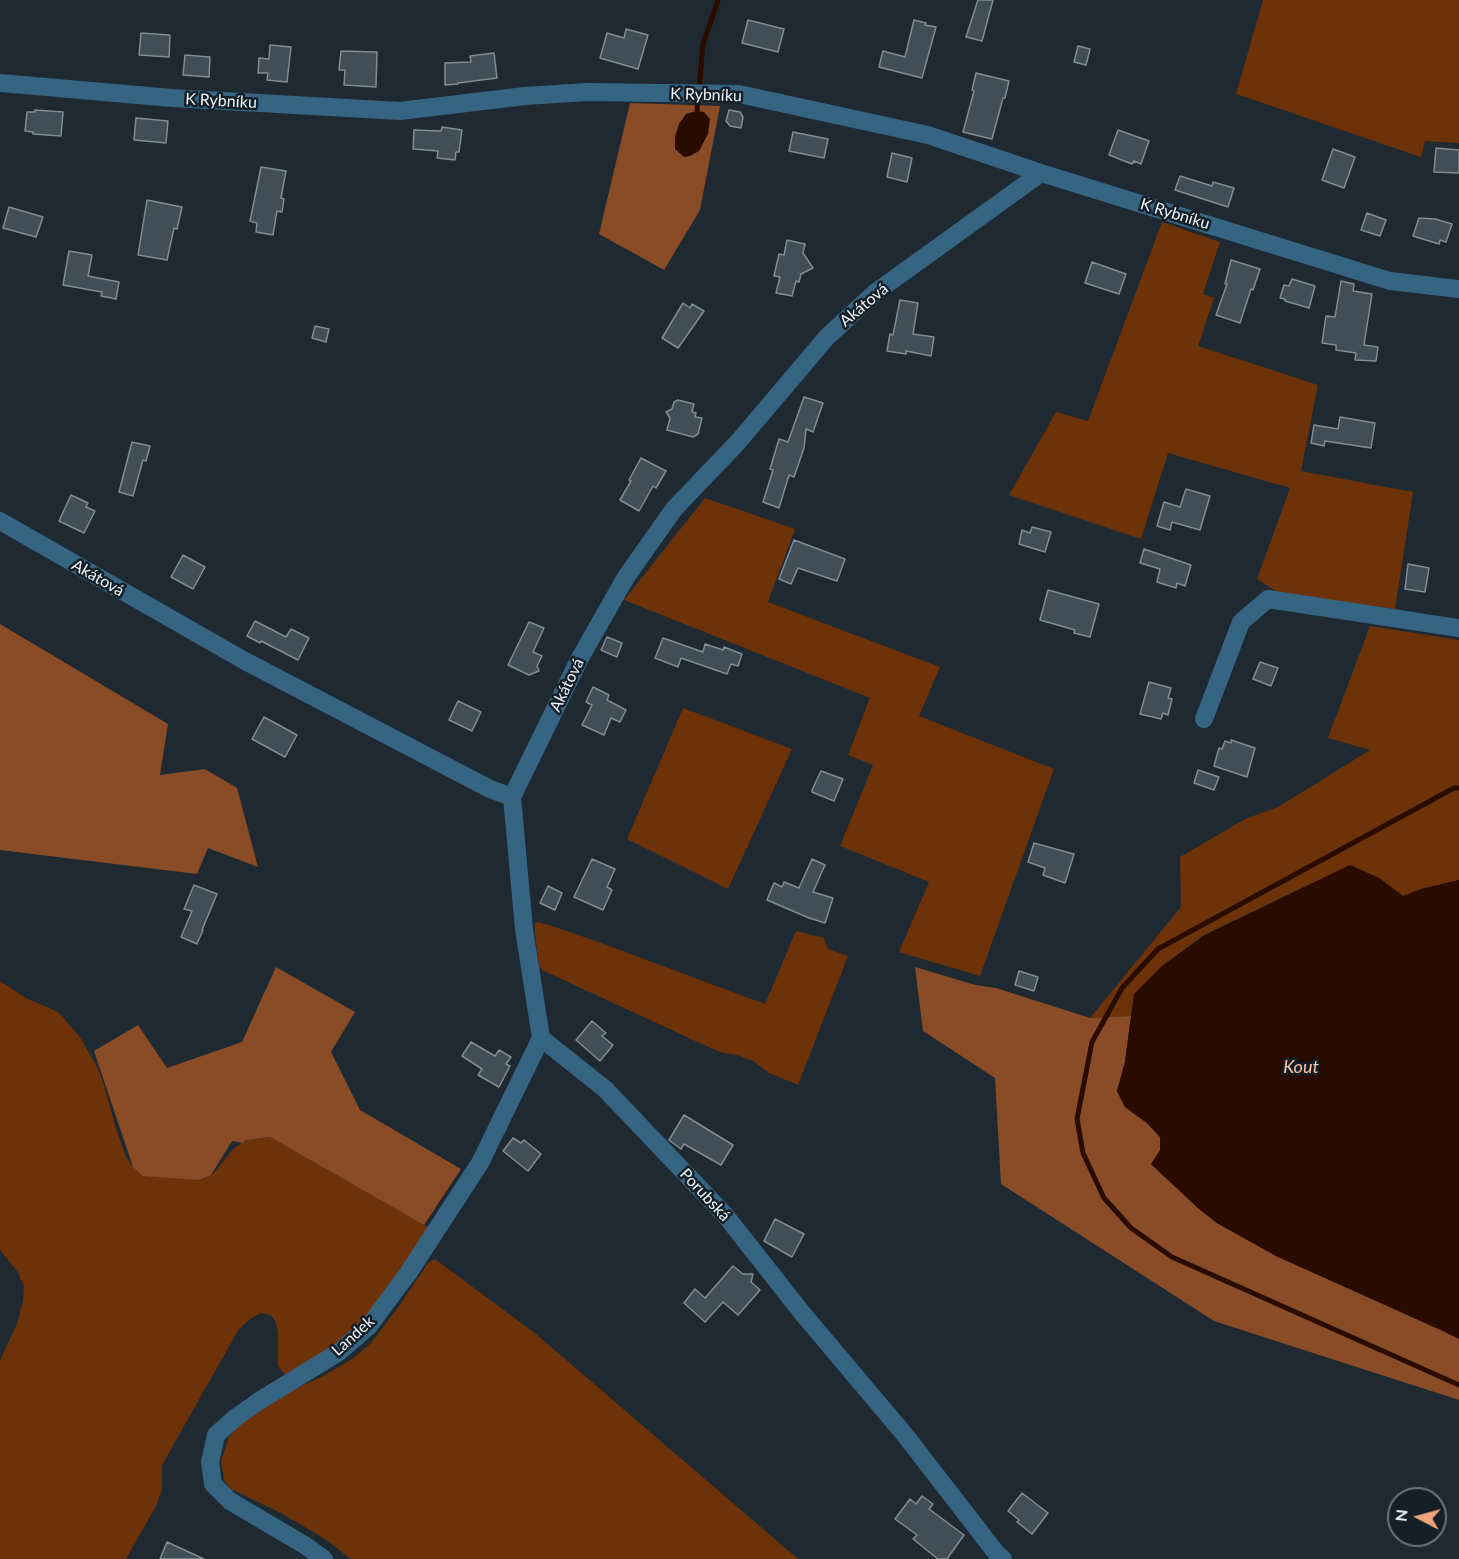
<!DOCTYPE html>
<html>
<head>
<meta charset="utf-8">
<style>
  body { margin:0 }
  #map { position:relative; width:1459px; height:1559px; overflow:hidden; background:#1e2931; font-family:Lato,sans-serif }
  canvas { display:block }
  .north { position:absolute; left:1387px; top:1487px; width:60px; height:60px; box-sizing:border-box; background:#141f27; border:2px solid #6b757c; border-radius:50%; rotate:276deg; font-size:16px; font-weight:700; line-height:24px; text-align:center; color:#eef5fb }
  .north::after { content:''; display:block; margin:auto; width:21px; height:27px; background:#efa378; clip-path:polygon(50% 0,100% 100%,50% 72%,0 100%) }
</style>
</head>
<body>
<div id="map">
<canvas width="1459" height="1559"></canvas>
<div class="north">N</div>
</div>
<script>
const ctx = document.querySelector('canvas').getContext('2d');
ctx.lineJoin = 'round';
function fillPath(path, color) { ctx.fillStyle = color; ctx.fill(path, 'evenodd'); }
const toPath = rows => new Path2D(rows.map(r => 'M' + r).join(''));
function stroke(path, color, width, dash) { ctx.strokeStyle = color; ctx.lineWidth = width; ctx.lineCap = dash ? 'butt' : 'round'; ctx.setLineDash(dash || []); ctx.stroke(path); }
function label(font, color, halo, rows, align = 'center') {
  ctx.font = font + ' Lato,sans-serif'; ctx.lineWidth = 5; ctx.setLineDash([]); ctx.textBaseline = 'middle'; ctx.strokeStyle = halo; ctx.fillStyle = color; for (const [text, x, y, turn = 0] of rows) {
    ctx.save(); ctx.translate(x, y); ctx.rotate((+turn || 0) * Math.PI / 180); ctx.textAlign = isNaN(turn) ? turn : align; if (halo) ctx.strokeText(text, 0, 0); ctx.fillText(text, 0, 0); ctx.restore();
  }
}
fillPath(toPath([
  [1263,0,1459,0,1459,143,1425,141,1421,157,1236,94],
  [1162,222,1220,242,1203,294,1214,298,1198,346,1318,385,1301,471,1413,492,1394,616,1280,594,1257,579,1290,488,1168,453,1141,539,1009,495,1056,412,1088,421],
  [705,498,795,529,768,602,940,667,919,716,1054,769,980,976,899,952,929,882,840,846,873,765,848,755,870,698,624,600],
  [1370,626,1459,640,1459,880,1421,889,1403,896,1379,878,1350,865,1204,935,1162,966,1135,994,1131,1016,1090,1018,1181,907,1180,857,1245,819,1278,807,1370,750,1328,738],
  [683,708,792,749,728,889,627,839],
  [538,922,549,925,590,939,765,1004,796,931,824,938,828,949,848,956,798,1085,769,1073,753,1061,737,1055,723,1053,704,1045,544,971,539,967,534,924],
  [0,981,26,998,58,1012,80,1037,97,1067,103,1082,117,1132,126,1157,133,1167,199,1180,213,1174,233,1149,246,1140,270,1137,428,1227,422,1239,354,1334,285,1375,278,1366,278,1332,276,1323,271,1315,260,1313,249,1320,239,1329,162,1465,162,1490,156,1506,126,1559,0,1559,0,1360,17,1324,23,1301,24,1286,17,1271,0,1250],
  [435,1259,536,1334,798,1559,351,1559,325,1539,281,1513,231,1489,224,1480,221,1461,229,1437,241,1423,276,1398,325,1375,352,1359,371,1343,399,1306,428,1263]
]), '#6d3208');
fillPath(toPath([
  [630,103,720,106,700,210,664,270,599,234],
  [0,624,168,724,160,775,205,769,237,788,258,867,208,848,197,874,0,850],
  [276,967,355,1012,331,1052,360,1110,461,1169,424,1225,270,1137,246,1140,242,1143,232,1141,211,1175,199,1180,143,1176,133,1167,94,1051,138,1025,167,1068,242,1042],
  [915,967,975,985,996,988,1090,1018,1131,1016,1125,1062,1117,1091,1125,1107,1147,1123,1160,1137,1161,1150,1151,1164,1199,1209,1217,1223,1276,1256,1443,1331,1459,1339,1459,1400,1214,1321,1001,1184,995,1078,923,1031]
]), '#8a4c26');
fillPath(toPath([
  [697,111,704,112,710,119,708,134,699,151,690,156,684,157,675,149,675,137,679,124,686,114],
  [1350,865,1379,878,1403,896,1421,889,1459,880,1459,1339,1443,1331,1276,1256,1217,1223,1199,1209,1151,1164,1160,1150,1160,1137,1147,1123,1125,1107,1117,1091,1125,1062,1134,994,1162,966,1205,935]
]), '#290b00');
stroke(toPath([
  [697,111,703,44,718,0],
  [1459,788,1454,788,1158,949,1122,988,1092,1042,1077,1119,1083,1153,1104,1198,1131,1228,1172,1257,1459,1385]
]), '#290b00', 5);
const building = toPath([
  [978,0,993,0,982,41,966,37,978,0],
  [748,20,784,29,778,52,742,43,748,20],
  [914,20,926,23,925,25,936,27,922,78,879,67,883,51,905,57,914,20],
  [626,29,648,35,638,69,600,58,607,33,624,38,626,29],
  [141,33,170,35,169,57,139,55,141,33],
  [270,45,291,47,287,82,267,80,268,73,258,73,259,58,269,59,270,45],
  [1078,46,1090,49,1086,65,1074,62,1078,46],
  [341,51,377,52,376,87,344,85,345,70,339,70,341,51],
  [494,53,497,78,458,83,458,84,445,85,445,63,471,62,470,56,494,53],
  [185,55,210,57,209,77,183,75,185,55],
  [976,73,1009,81,1005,98,1003,98,992,139,963,132,974,91,972,90,976,73],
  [35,110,63,112,61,136,33,134,33,132,25,131,27,112,35,112,35,110],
  [729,110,740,112,743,117,741,128,730,126,726,121,729,110],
  [136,118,168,121,166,143,134,140,136,118],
  [442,127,462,130,459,152,456,152,455,160,437,158,438,151,413,149,414,130,441,131,442,127],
  [1118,130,1149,141,1141,164,1134,161,1132,164,1109,155,1118,130],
  [793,132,828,139,824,158,789,151,793,132],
  [1436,148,1459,150,1459,173,1434,172,1436,148],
  [1333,149,1355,157,1344,188,1322,180,1333,149],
  [892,153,912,158,907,182,887,177,892,153],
  [261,167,286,171,281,198,284,199,282,212,277,211,273,235,256,232,257,223,250,221,261,167],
  [1180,176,1212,186,1213,182,1234,188,1228,207,1175,190,1180,176],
  [147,200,182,207,177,229,174,228,167,260,138,255,147,200],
  [9,207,43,217,36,237,3,228,9,207],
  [1367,213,1386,220,1380,236,1361,230,1367,213],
  [1419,218,1435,219,1452,224,1446,242,1440,240,1439,244,1413,236,1419,218],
  [787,240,805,244,803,253,813,268,801,274,799,282,796,281,792,296,776,293,780,277,774,276,779,254,784,255,787,240],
  [69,251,92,255,88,276,119,282,116,299,101,296,102,292,63,285,69,251],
  [1231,260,1260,269,1253,290,1251,289,1240,323,1216,315,1227,284,1225,284,1231,260],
  [1092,262,1126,274,1119,294,1085,283,1092,262],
  [1292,279,1315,286,1309,308,1285,301,1285,299,1280,298,1284,285,1289,286,1292,279],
  [1341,281,1354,284,1353,291,1372,294,1364,345,1378,347,1376,361,1355,360,1356,353,1336,350,1336,345,1322,343,1326,316,1335,317,1341,281],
  [900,300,918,303,913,334,934,337,931,356,906,351,906,354,887,351,890,334,893,335,900,300],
  [683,303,690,308,692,304,704,311,678,348,662,338,683,303],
  [315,326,329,329,326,342,312,338,315,326],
  [804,397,823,403,813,432,806,429,804,448,794,477,789,475,779,508,763,502,773,470,770,469,779,439,788,442,804,397],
  [678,400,694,404,692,412,696,413,695,417,702,418,698,434,693,437,667,430,670,418,666,412,672,409,674,402,678,400],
  [1340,417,1375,423,1371,448,1325,441,1324,446,1311,443,1314,425,1338,429,1340,417],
  [132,442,150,446,146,461,143,460,133,496,119,492,132,442],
  [641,458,666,471,656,488,653,486,639,511,620,500,631,481,629,480,641,458],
  [1186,489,1210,496,1200,530,1172,522,1170,530,1157,526,1164,502,1180,507,1186,489],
  [71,495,88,503,86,507,95,511,84,533,59,521,71,495],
  [1032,527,1051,532,1045,552,1019,544,1022,530,1030,533,1032,527],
  [794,540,845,559,837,581,798,568,791,584,779,579,794,540],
  [1144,549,1191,565,1185,586,1177,583,1176,588,1157,582,1160,569,1140,563,1144,549],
  [183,555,205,567,193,589,171,577,183,555],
  [1408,564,1429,568,1425,592,1405,589,1408,564],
  [1048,590,1099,604,1090,637,1074,633,1075,630,1040,620,1048,590],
  [255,621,286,637,291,629,309,638,298,660,261,641,260,643,247,636,255,621],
  [529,622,544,628,533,652,542,656,537,666,539,671,529,675,508,665,529,622],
  [607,637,622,643,617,657,601,650,607,637],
  [663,638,703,652,705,644,723,650,724,647,742,654,738,666,731,664,727,674,681,658,678,667,655,658,663,638],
  [1260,662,1278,668,1271,686,1253,679,1260,662],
  [1149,682,1171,688,1168,698,1172,699,1168,715,1163,713,1161,719,1140,714,1149,682],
  [593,687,609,695,607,700,626,710,620,722,611,718,604,735,582,725,592,705,586,702,593,687],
  [458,701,481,712,472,731,449,720,458,701],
  [264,717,297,735,285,757,252,739,264,717],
  [1231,740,1255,748,1247,777,1214,766,1219,748,1222,749,1225,741,1231,743,1231,740],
  [1198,770,1219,777,1214,790,1194,783,1198,770],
  [821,771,843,779,834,801,812,792,812,790,821,771],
  [1034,843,1074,854,1065,883,1043,875,1045,868,1028,862,1034,843],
  [592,859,615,869,607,887,612,890,603,910,574,897,592,859],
  [812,859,825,865,813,892,833,898,825,923,809,918,767,900,774,883,782,887,784,882,799,888,812,859],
  [194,885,217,894,202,930,203,930,197,944,181,937,192,911,184,909,194,885],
  [548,886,562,893,555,910,540,903,548,886],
  [1019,971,1038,977,1034,991,1015,985,1019,971],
  [592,1021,606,1033,602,1036,613,1045,600,1061,576,1040,592,1021],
  [471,1042,495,1056,499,1050,511,1057,506,1064,510,1066,499,1087,478,1075,482,1069,462,1056,471,1042],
  [684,1115,733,1145,721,1165,684,1144,681,1149,669,1140,684,1115],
  [513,1138,521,1143,524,1140,541,1154,528,1171,503,1151,513,1138],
  [775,1219,804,1234,792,1257,764,1241,775,1219],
  [733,1266,743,1274,753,1274,751,1282,760,1290,738,1315,723,1302,705,1322,684,1303,695,1289,705,1298,733,1266],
  [1022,1493,1048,1513,1032,1534,1017,1522,1019,1520,1008,1511,1022,1493],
  [922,1496,933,1504,929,1509,964,1535,947,1559,938,1559,913,1539,917,1535,895,1519,910,1499,916,1504,922,1496],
  [167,1542,204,1559,160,1559,167,1542]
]);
fillPath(building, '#414e57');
stroke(building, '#7f8d97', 1.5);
stroke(toPath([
  [0,83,172,98,400,111,525,96,587,92,739,94,928,135,1041,173,1390,281,1459,289],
  [0,521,245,661,490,789,512,797],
  [1204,719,1241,622,1268,599,1459,628],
  [512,797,524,929,541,1038,605,1089,725,1215,803,1314,905,1435,997,1554,1003,1559],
  [512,797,580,658,626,577,674,509,738,442,827,337,876,292,1041,173],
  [324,1559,306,1546,230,1501,213,1484,210,1462,216,1435,235,1418,259,1401,339,1352,369,1326,409,1272,480,1163,541,1038]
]), '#366483', 18);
label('16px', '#eef5fb', '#141f27', [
  ["K Rybníku",706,95,2],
  ["K Rybníku",221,101,3],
  ["K Rybníku",1175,214,17],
  ["Akátová",864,305,-40],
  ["Akátová",98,578,30],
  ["Akátová",567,685,-64],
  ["Porubská",705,1195,47],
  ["Landek",353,1336,-42]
]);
label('italic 18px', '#fbc3a4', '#141f27', [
  ["Kout",1301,1067]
]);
</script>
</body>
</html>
